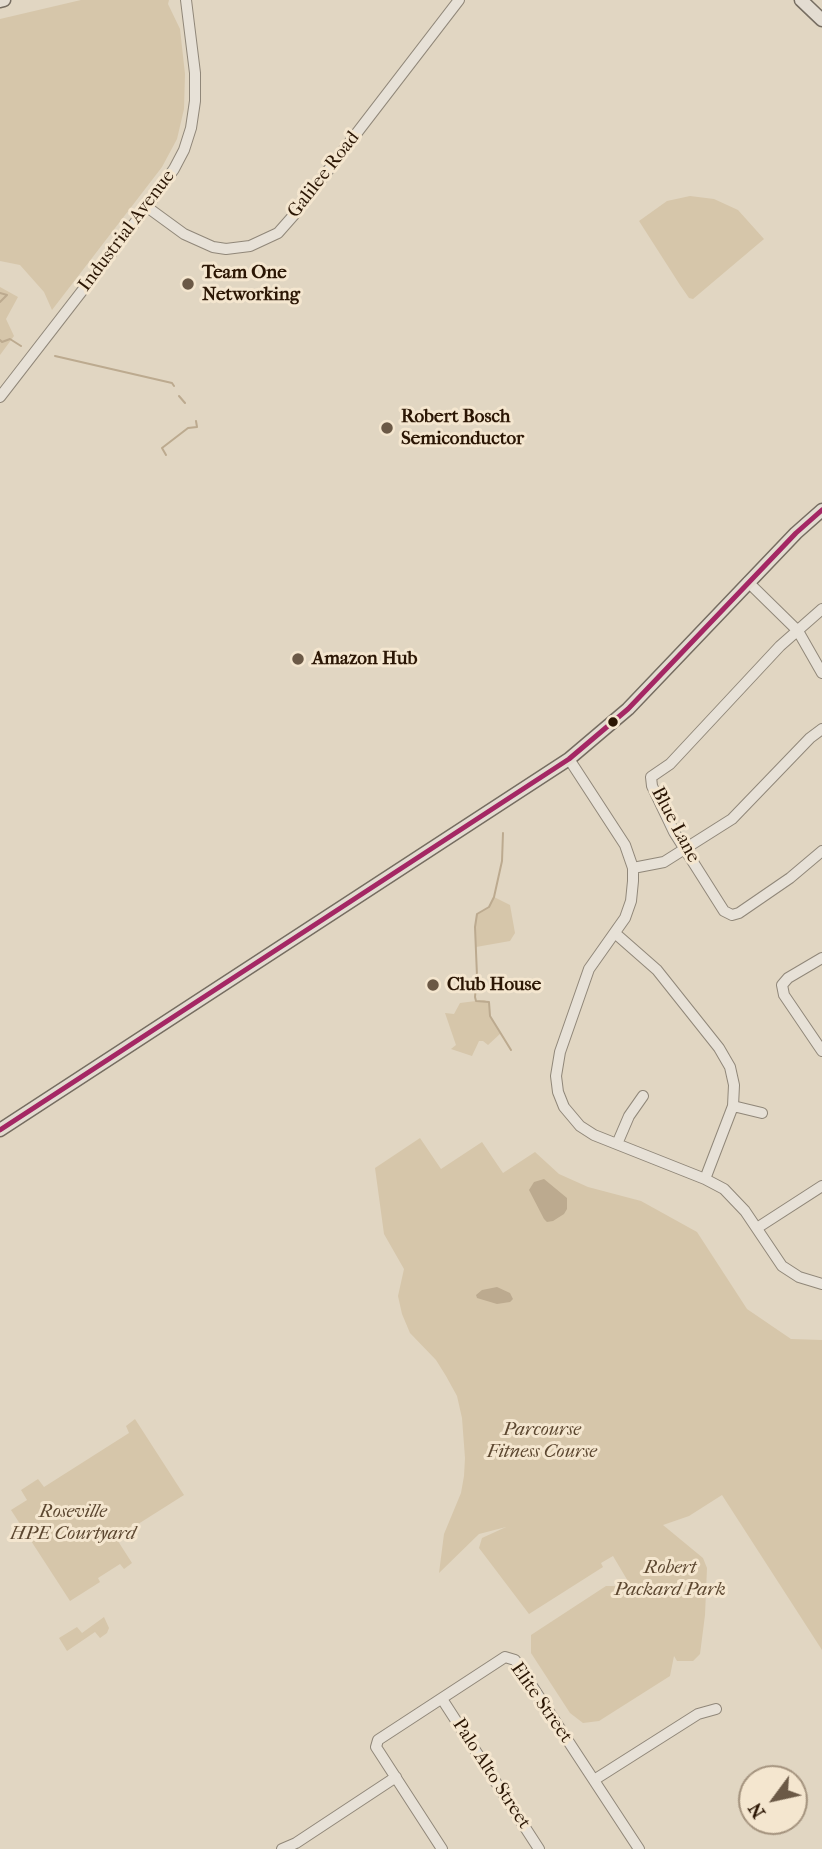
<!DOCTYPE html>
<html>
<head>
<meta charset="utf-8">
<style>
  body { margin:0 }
  #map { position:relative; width:822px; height:1849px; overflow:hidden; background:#e1d6c2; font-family:"IM FELL French Canon",serif }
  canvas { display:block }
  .north { position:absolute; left:738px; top:1765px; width:70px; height:70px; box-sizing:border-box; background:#f4e6cf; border:2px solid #a4937e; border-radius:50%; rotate:237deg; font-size:19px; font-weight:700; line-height:28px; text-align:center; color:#2b1604 }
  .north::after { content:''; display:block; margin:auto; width:24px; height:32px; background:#6b5946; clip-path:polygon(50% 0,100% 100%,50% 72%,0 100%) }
</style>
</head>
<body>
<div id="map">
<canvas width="822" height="1849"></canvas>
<div class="north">N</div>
</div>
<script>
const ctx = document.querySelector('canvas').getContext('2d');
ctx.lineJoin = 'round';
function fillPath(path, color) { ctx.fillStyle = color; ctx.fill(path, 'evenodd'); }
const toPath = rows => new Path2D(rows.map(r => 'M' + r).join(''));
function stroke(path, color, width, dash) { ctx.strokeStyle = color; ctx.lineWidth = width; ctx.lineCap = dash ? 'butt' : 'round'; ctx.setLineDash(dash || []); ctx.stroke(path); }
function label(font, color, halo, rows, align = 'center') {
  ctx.font = font + ' "IM FELL French Canon",serif'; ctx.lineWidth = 6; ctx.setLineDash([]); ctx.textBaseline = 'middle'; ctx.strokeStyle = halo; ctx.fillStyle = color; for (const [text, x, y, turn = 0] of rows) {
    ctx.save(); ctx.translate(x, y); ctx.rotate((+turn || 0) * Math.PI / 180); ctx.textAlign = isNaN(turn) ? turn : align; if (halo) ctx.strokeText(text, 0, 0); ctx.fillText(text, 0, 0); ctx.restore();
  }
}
fillPath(toPath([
  [81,0,169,0,168,4,180,29,185,74,184,109,177,139,162,167,52,310,44,292,20,265,0,261,0,19],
  [690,196,714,199,738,210,764,239,693,299,689,298,680,285,639,221,667,201],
  [0,287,18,297,6,319,14,336,0,355],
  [494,897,510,905,515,933,510,941,476,947,475,927,477,914,489,907],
  [484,1000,489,1002,490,1016,501,1033,488,1045,483,1041,479,1041,472,1056,451,1049,456,1045,445,1013,454,1014,460,1003],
  [420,1138,441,1169,482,1142,503,1173,535,1152,559,1174,588,1187,641,1201,697,1232,747,1309,791,1339,822,1340,822,1650,722,1495,689,1516,663,1525,703,1558,707,1568,705,1615,700,1654,693,1661,677,1661,674,1656,670,1676,599,1721,583,1723,570,1713,531,1653,531,1635,606,1586,625,1586,635,1593,613,1556,601,1563,603,1567,529,1614,479,1548,482,1538,506,1527,479,1534,439,1573,444,1534,461,1493,464,1476,465,1458,462,1418,457,1396,446,1376,436,1360,410,1333,402,1314,398,1296,404,1269,384,1234,375,1168],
  [135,1419,184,1495,116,1538,132,1563,124,1569,120,1564,98,1578,100,1582,70,1601,11,1510,27,1500,21,1490,38,1479,44,1487,129,1433,126,1426],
  [104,1617,109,1628,107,1633,100,1638,95,1632,67,1651,59,1638,77,1627,82,1633]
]), '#d6c6aa');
fillPath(toPath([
  [544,1179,567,1198,567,1209,564,1214,553,1221,547,1222,544,1219,529,1190,534,1182],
  [497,1287,510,1293,513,1299,510,1302,497,1304,477,1298,476,1295,482,1290]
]), '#bcaa8f');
stroke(toPath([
  [0,293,7,295,0,302],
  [0,340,2,342,10,339,21,346],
  [55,356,172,383,174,386],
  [179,396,185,403],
  [166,455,162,448,188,428,197,427,196,421],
  [503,833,502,861,494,897,489,907,477,914,475,927,477,976,475,997,476,1001,489,1002,490,1016,511,1050]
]), '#bcaa8f', 2);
const minor = toPath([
  [147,207,184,234,213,247,226,249,250,246,278,233,293,216,459,0],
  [0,397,147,207,174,169,184,150,191,128,195,101,195,73,186,0],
  [748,582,798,631,822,673],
  [822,609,780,646,670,764,651,777,652,786,674,832,724,911,732,915,739,913,790,878,822,851],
  [569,759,625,845,633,868,633,881,631,901,625,918,589,969,560,1052,556,1076,558,1092,564,1107,580,1126,594,1135,705,1179,724,1189,745,1211,782,1266,799,1277,822,1284],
  [633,868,664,862,732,819,810,738,822,729],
  [616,934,657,970,719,1048,730,1067,734,1085,733,1106,705,1179],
  [822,958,788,978,782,985,784,995,822,1051],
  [733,1106,762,1113],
  [617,1144,629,1116,643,1096],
  [757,1228,822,1186],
  [442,1699,539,1849],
  [594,1780,698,1714,716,1709],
  [282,1849,296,1843,396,1777],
  [442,1849,376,1747,378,1740,505,1657,515,1660,639,1849]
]);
const major = toPath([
  [801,0,822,20],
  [0,1,4,0],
  [0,1130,569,759,628,709,796,533,822,510]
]);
stroke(minor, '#908779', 12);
stroke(major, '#766d61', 15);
stroke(minor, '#e7e1d7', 10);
stroke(major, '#e3dcd1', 12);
stroke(toPath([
  [0,1130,569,759,628,709,796,533,822,510]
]), '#a42764', 5);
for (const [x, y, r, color] of [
  [188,284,7,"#6b5946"],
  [387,428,7,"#6b5946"],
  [298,659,7,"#6b5946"],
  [613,722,6,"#2b1604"],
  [433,985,7,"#6b5946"]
]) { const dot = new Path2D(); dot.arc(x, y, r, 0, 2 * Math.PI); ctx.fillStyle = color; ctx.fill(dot); stroke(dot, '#f4e6cf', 2.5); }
label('19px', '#2b1604', '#f4e6cf', [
  ["Galilee Road",324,175,-52],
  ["Industrial Avenue",127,231,-53],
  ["Blue Lane",675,825,62],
  ["Elite Street",541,1703,55],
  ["Palo Alto Street",491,1774,57]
]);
label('bold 19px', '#2b1604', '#f4e6cf', [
  ["Team One",202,273],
  ["Networking",202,295],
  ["Robert Bosch",401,417],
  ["Semiconductor",401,439],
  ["Amazon Hub",312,659],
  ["Club House",447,985]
], 'left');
label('italic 19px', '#5c4730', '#f4e6cf', [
  ["Parcourse",542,1430],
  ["Fitness Course",542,1452],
  ["Roseville",73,1512],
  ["HPE Courtyard",73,1534],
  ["Robert",670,1568],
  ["Packard Park",670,1590]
]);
</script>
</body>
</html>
